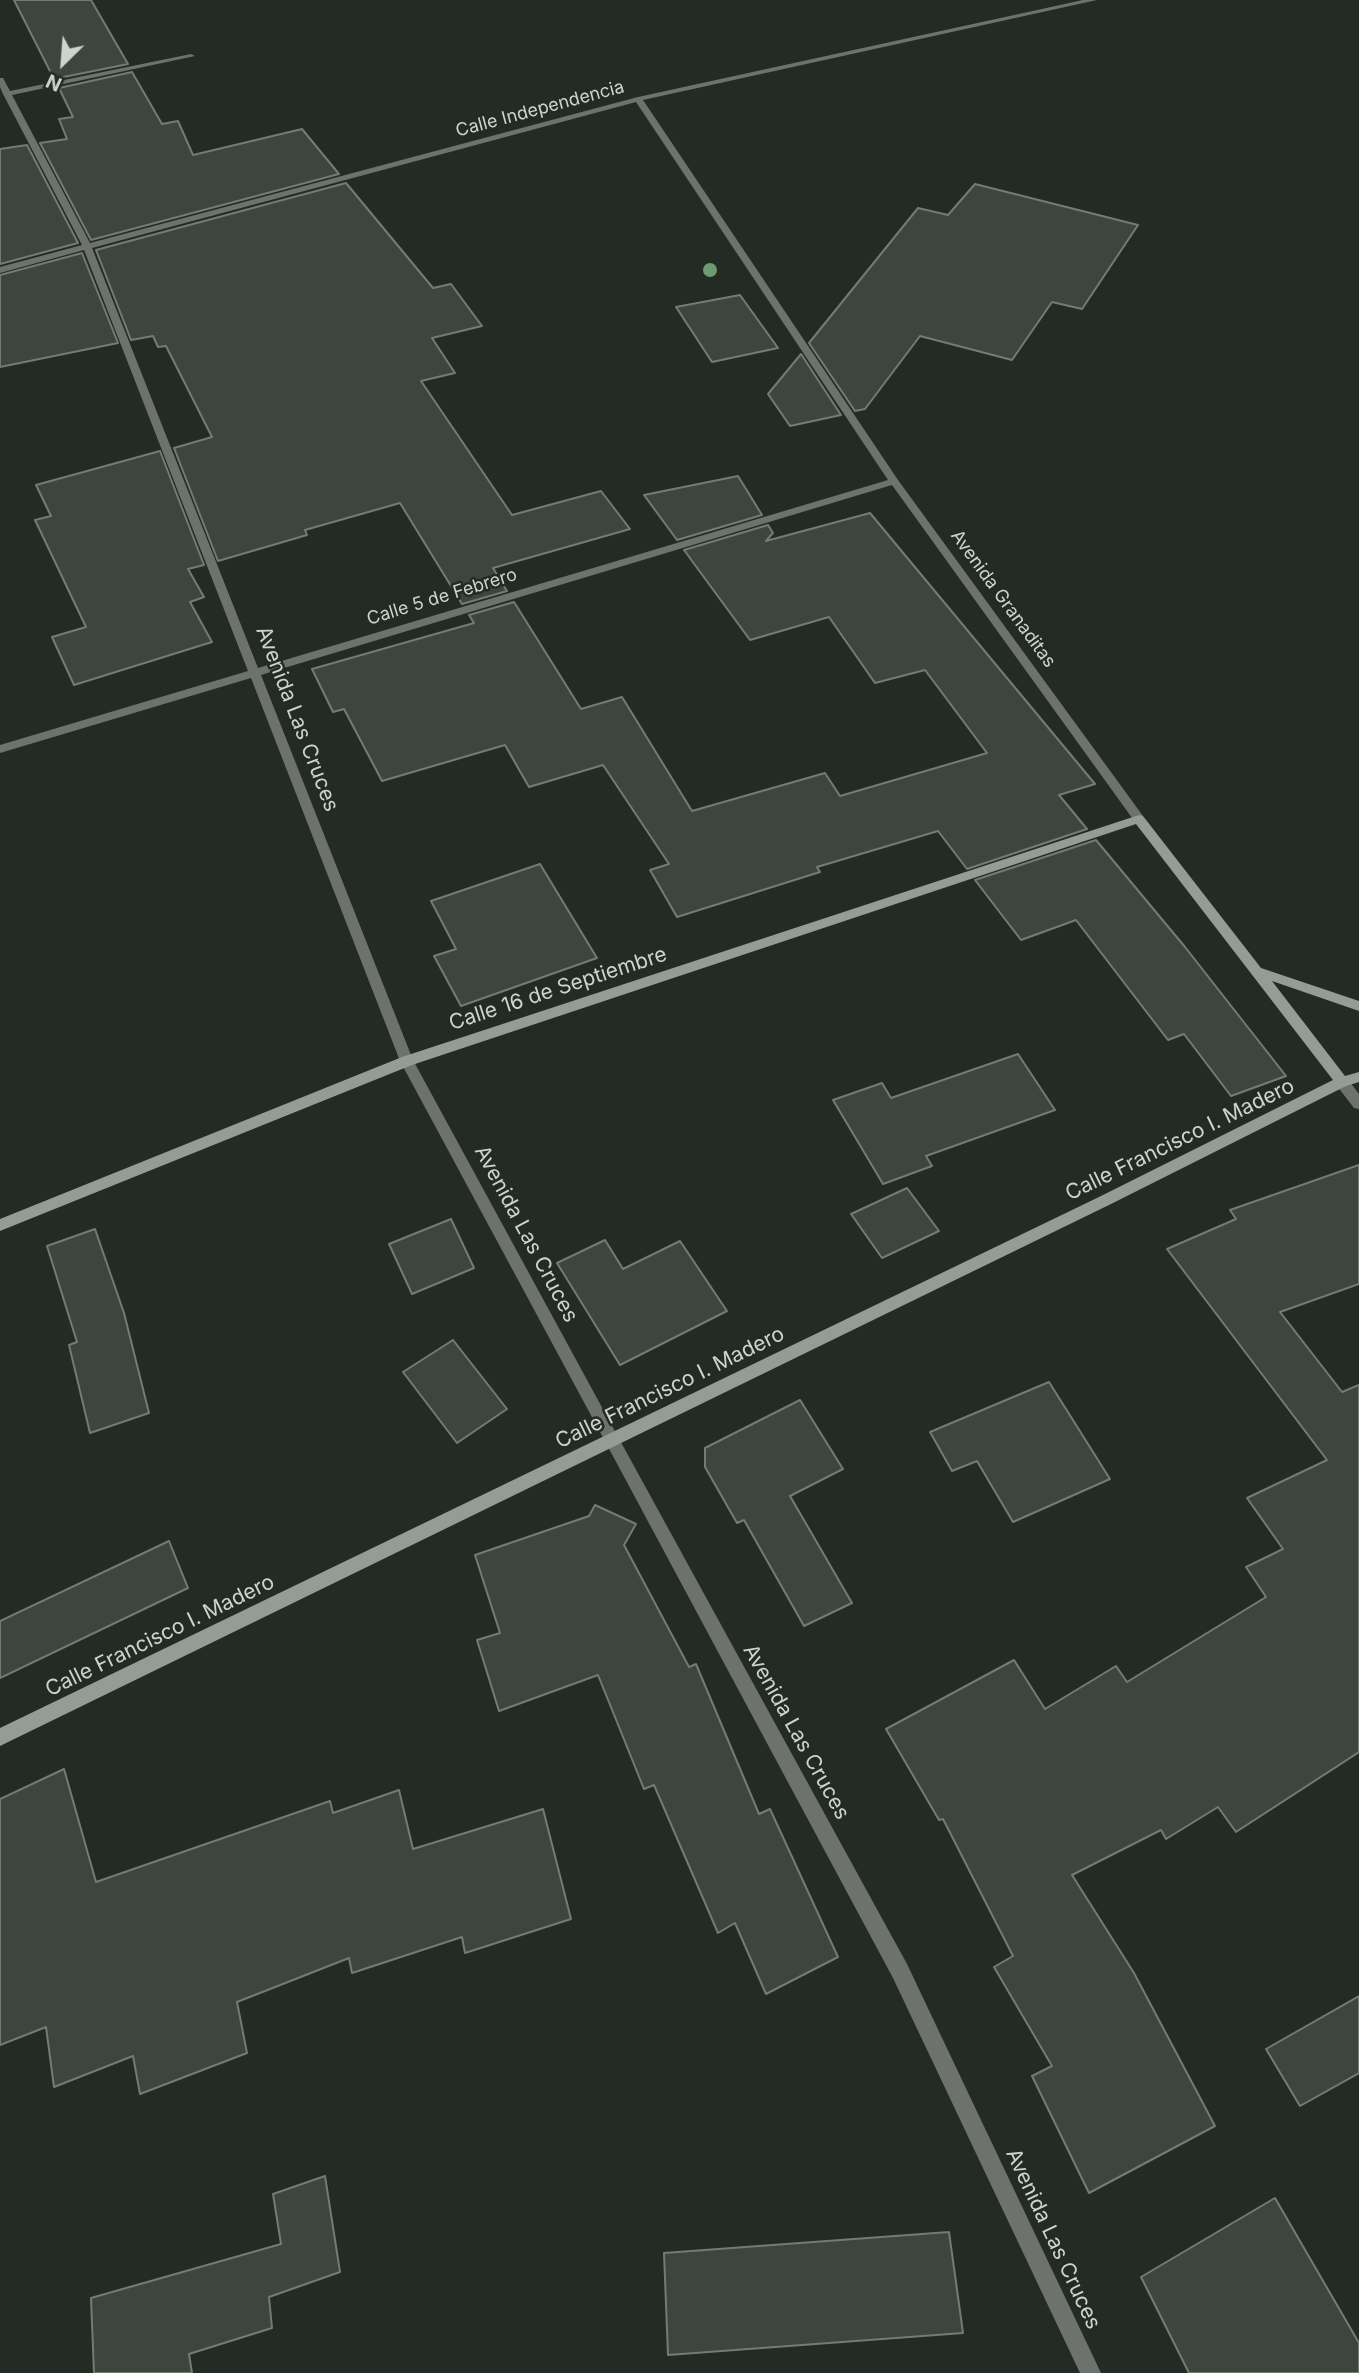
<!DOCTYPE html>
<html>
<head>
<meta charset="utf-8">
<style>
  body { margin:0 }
  #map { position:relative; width:1359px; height:2373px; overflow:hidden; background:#232b24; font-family:Inter,sans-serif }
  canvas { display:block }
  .north { position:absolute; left:28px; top:28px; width:70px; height:70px; -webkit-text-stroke:5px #232b24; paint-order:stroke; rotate:205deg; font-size:19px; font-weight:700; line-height:28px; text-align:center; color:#ced3ce }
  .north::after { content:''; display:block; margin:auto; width:24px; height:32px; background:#ced3ce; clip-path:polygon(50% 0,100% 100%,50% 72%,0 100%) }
</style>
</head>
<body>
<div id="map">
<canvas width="1359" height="2373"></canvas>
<div class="north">N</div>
</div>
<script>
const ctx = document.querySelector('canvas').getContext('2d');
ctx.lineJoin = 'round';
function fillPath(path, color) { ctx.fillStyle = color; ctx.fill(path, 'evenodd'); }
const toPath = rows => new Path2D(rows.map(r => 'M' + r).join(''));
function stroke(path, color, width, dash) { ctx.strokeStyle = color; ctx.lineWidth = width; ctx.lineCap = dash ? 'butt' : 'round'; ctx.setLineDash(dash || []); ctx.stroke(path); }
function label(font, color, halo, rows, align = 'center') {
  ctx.font = font + ' Inter,sans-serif'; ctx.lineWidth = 5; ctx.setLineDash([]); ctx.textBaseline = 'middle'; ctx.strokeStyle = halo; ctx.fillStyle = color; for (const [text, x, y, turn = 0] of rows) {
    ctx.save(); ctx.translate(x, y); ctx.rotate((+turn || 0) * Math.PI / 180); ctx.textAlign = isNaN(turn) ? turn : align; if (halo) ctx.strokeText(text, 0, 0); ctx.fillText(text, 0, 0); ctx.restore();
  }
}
const building = toPath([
  [14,0,91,0,128,64,54,79,14,0],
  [132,72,162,124,178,121,193,155,302,129,339,174,91,240,40,143,67,139,59,119,73,117,59,88,132,72],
  [27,145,78,243,0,264,0,149,27,145],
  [346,183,433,288,451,284,482,326,432,338,455,373,421,381,512,515,601,491,630,529,493,568,507,591,462,604,400,503,305,530,307,535,218,561,174,448,212,437,166,346,158,347,153,336,131,340,96,250,346,183],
  [975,184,1138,225,1082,309,1052,302,1012,360,920,336,865,409,855,411,809,343,918,208,948,215,975,184],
  [82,253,118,343,0,367,0,275,82,253],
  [740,295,778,348,712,362,676,307,740,295],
  [801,354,841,415,790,426,768,394,801,354],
  [160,451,204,565,188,569,204,597,190,602,212,642,74,685,52,637,86,627,35,520,51,516,36,485,160,451],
  [738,476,762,515,677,540,644,495,738,476],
  [870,513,1095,784,1059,795,1087,829,967,869,938,831,817,867,820,872,677,917,650,870,669,864,603,765,529,787,505,745,382,781,344,709,333,712,312,669,474,623,469,615,514,602,581,709,622,697,692,811,825,773,840,796,987,753,925,670,875,683,829,617,750,640,684,550,768,525,773,533,766,541,870,513],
  [1096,840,1185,947,1286,1076,1231,1096,1184,1034,1168,1040,1076,920,1021,940,975,880,1096,840],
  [540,864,597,958,461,1006,434,956,456,949,431,901,540,864],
  [1018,1054,1055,1110,926,1156,932,1166,883,1184,833,1100,882,1083,891,1098,1018,1054],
  [1359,1165,1359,1284,1280,1312,1342,1392,1359,1385,1359,1752,1236,1832,1218,1807,1166,1839,1161,1830,1072,1875,1134,1973,1215,2126,1089,2193,1032,2076,1052,2066,994,1967,1013,1956,943,1819,939,1820,886,1729,1014,1660,1045,1709,1116,1666,1127,1682,1266,1597,1246,1567,1283,1549,1247,1498,1327,1460,1167,1249,1236,1219,1230,1210,1359,1165],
  [907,1188,939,1231,882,1258,851,1214,907,1188],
  [451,1219,474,1268,412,1294,389,1244,451,1219],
  [95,1229,124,1313,149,1413,90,1433,69,1345,77,1342,47,1246,95,1229],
  [605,1240,623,1269,680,1241,727,1311,620,1365,557,1263,605,1240],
  [453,1340,507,1409,457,1443,403,1372,453,1340],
  [1049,1382,1110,1479,1013,1522,977,1461,952,1471,930,1432,1049,1382],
  [800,1400,843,1469,790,1496,852,1603,804,1626,744,1520,737,1523,705,1467,705,1448,800,1400],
  [595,1505,636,1524,624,1545,689,1667,696,1664,759,1814,770,1809,838,1957,766,1994,735,1923,718,1933,654,1785,644,1789,598,1675,499,1711,477,1640,500,1633,475,1555,589,1516,595,1505],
  [169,1541,188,1588,0,1678,0,1621,169,1541],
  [64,1769,96,1882,330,1801,333,1813,399,1790,413,1849,543,1809,571,1919,465,1953,462,1937,352,1973,349,1958,237,2002,247,2053,140,2094,133,2056,54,2087,46,2027,0,2045,0,1799,64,1769],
  [1359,1996,1359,2073,1300,2106,1266,2049,1359,1996],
  [325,2176,340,2272,269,2297,272,2328,189,2354,192,2373,94,2373,91,2298,281,2244,273,2194,325,2176],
  [1275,2198,1359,2343,1359,2373,1189,2373,1141,2277,1275,2198],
  [949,2232,963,2333,668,2355,664,2253,949,2232]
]);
fillPath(building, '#3d463e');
stroke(building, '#727c73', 2);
fillPath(toPath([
  [1083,0,1097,0,643,100,898,480,1143,816,1143,822,1135,822,892,485,261,675,413,1060,617,1435,620,1440,617,1445,612,1447,607,1445,400,1061,251,678,0,753,0,745,248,671,84,250,0,273,0,267,82,245,3,94,0,87,0,78,3,78,10,91,191,54,195,56,12,95,90,243,638,97,1083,0],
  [636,102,888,480,258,668,92,248,636,102],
  [1342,1077,1347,1078,1359,1094,1359,1109,1354,1108,1337,1086,1335,1082,1342,1077]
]), '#6e726e');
fillPath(toPath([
  [612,1433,617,1435,907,1964,1101,2373,1080,2373,893,1978,607,1445,604,1440,607,1435,612,1433]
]), '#6e726e');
fillPath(toPath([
  [1139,815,1143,816,1261,968,1359,1001,1359,1011,1272,981,1345,1076,1359,1072,1359,1082,1346,1086,1111,1204,0,1746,0,1728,1101,1196,1333,1080,1136,824,412,1065,0,1231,0,1219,402,1057,1139,815]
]), '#959c96');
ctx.fillStyle = '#6d9a72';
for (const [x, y] of [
  [710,270]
]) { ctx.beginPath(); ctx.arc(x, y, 7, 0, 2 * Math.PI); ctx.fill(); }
label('18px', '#ced3ce', '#232b24', [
  ["Calle Independencia",540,109,-15],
  ["Calle 5 de Febrero",442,597,-17],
  ["Avenida Granaditas",1003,599,54]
]);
label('21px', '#ced3ce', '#232b24', [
  ["Avenida Las Cruces",297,719,69],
  ["Calle 16 de Septiembre",558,989,-18],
  ["Calle Francisco I. Madero",1180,1140,-26],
  ["Avenida Las Cruces",526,1234,62],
  ["Calle Francisco I. Madero",670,1388,-26],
  ["Calle Francisco I. Madero",160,1636,-26],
  ["Avenida Las Cruces",796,1732,61],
  ["Avenida Las Cruces",1053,2239,65]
]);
</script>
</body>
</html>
